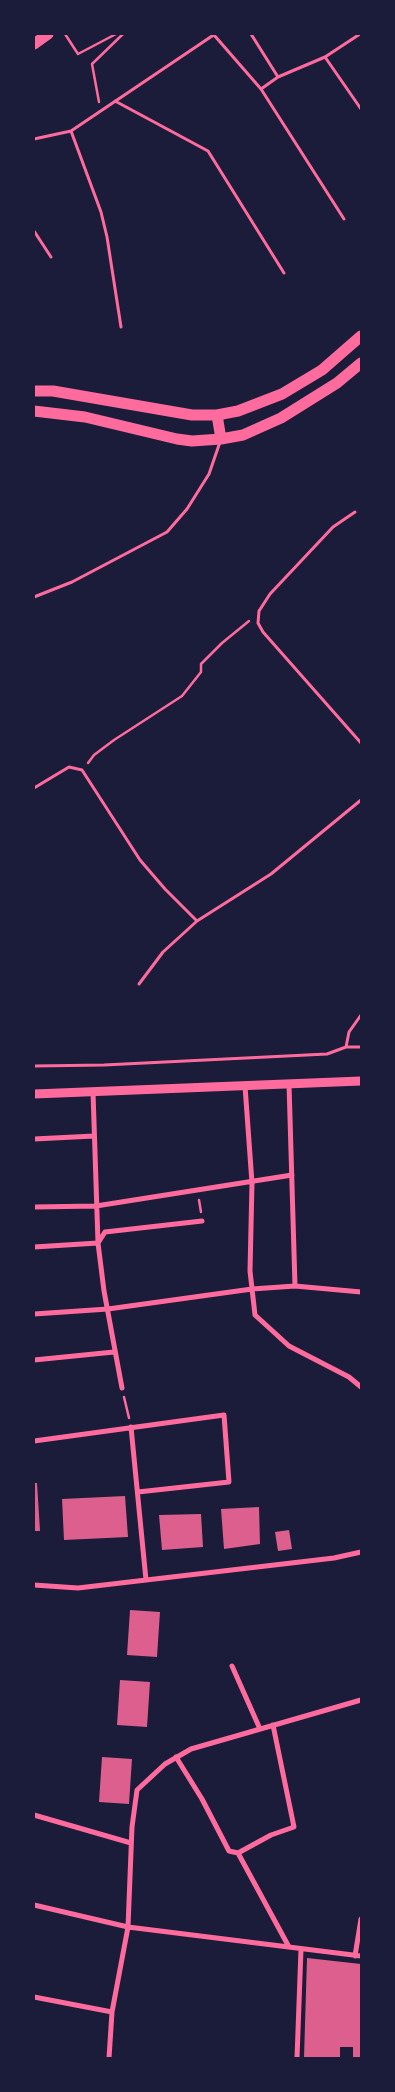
<!DOCTYPE html>
<html>
<head>
<meta charset="utf-8">
<style>
  body { margin:0 }
  #map { position:relative; width:395px; height:2092px; overflow:hidden; background:#1b1b3a; font-family:"DejaVu Sans",sans-serif }
  canvas { display:block }
  .frame { position:absolute; inset:0; border:35px solid #1b1b3a; pointer-events:none }
</style>
</head>
<body>
<div id="map">
<canvas width="395" height="2092"></canvas>
<div class="frame"></div>
</div>
<script>
const ctx = document.querySelector('canvas').getContext('2d');
ctx.lineJoin = 'round';
function fillPath(path, color) { ctx.fillStyle = color; ctx.fill(path, 'evenodd'); }
const toPath = rows => new Path2D(rows.map(r => 'M' + r).join(''));
function stroke(path, color, width, dash) { ctx.strokeStyle = color; ctx.lineWidth = width; ctx.lineCap = dash ? 'butt' : 'round'; ctx.setLineDash(dash || []); ctx.stroke(path); }
fillPath(toPath([
  [34,1483,37,1483,40,1531,34,1531],
  [125,1496,128,1537,64,1540,62,1499],
  [259,1507,260,1544,224,1549,221,1509],
  [201,1514,203,1547,162,1550,159,1515],
  [289,1530,292,1549,278,1551,275,1532],
  [130,1610,160,1612,157,1657,127,1655],
  [120,1680,150,1682,147,1727,117,1725],
  [102,1757,132,1759,129,1804,99,1802],
  [307,1958,361,1964,361,2058,353,2058,353,2047,340,2047,340,2058,304,2058]
]), '#dd5f8e');
stroke(toPath([
  [65,34,78,54,116,34],
  [99,102,92,64,123,34],
  [88,763,94,755,114,740,182,696,201,672,201,664,222,643,249,621],
  [199,1200,201,1212],
  [124,1397,129,1418]
]), '#ff6b9d', 2.5);
stroke(toPath([
  [251,34,278,77,325,57,360,34],
  [214,35,261,89,344,219],
  [325,57,361,109],
  [261,89,278,77],
  [115,101,208,151,284,273],
  [71,131,101,212,107,237,121,327],
  [34,139,71,131,215,34],
  [34,231,51,257],
  [355,512,333,527,270,594,259,611,258,623,263,632,361,743],
  [34,597,72,582,167,532,187,509,209,474,220,442],
  [34,788,69,767,82,770,140,860,165,889,197,921],
  [139,984,163,952,197,921,271,874,361,800],
  [346,1047,361,1047],
  [34,1066,104,1065,327,1054,346,1047,349,1032,361,1015]
]), '#ff6b9d', 3);
stroke(toPath([
  [289,1084,295,1286],
  [245,1086,252,1183,250,1271,255,1315,289,1346,349,1377,361,1387],
  [93,1092,98,1243,104,1291,122,1388],
  [34,1139,94,1136],
  [34,1207,96,1206,292,1175],
  [34,1247,98,1243,105,1232,202,1221],
  [34,1314,108,1309,252,1289,295,1286,361,1292],
  [34,1360,114,1352],
  [131,1427,146,1580],
  [34,1441,224,1415,229,1482,138,1492],
  [34,1585,78,1588,334,1558,361,1552],
  [232,1666,260,1729],
  [176,1757,202,1799,229,1851,238,1853,289,1947],
  [34,1815,131,1843],
  [238,1853,271,1835,294,1827,273,1725],
  [34,1905,128,1927,361,1956],
  [355,1956,361,1919],
  [34,1997,112,2012],
  [109,2058,112,2012,128,1927,132,1827,137,1790,165,1764,191,1749,361,1700],
  [297,2058,301,1949]
]), '#ff6b9d', 5);
stroke(toPath([
  [34,1094,361,1081]
]), '#ff6b9d', 9);
stroke(toPath([
  [34,44,48,34],
  [34,391,53,391,192,415,217,415,238,411,282,394,322,370,361,336],
  [34,411,85,417,177,439,192,441,221,439,243,435,281,418,337,383,361,363],
  [217,415,221,439]
]), '#ff6b9d', 11);
</script>
</body>
</html>
